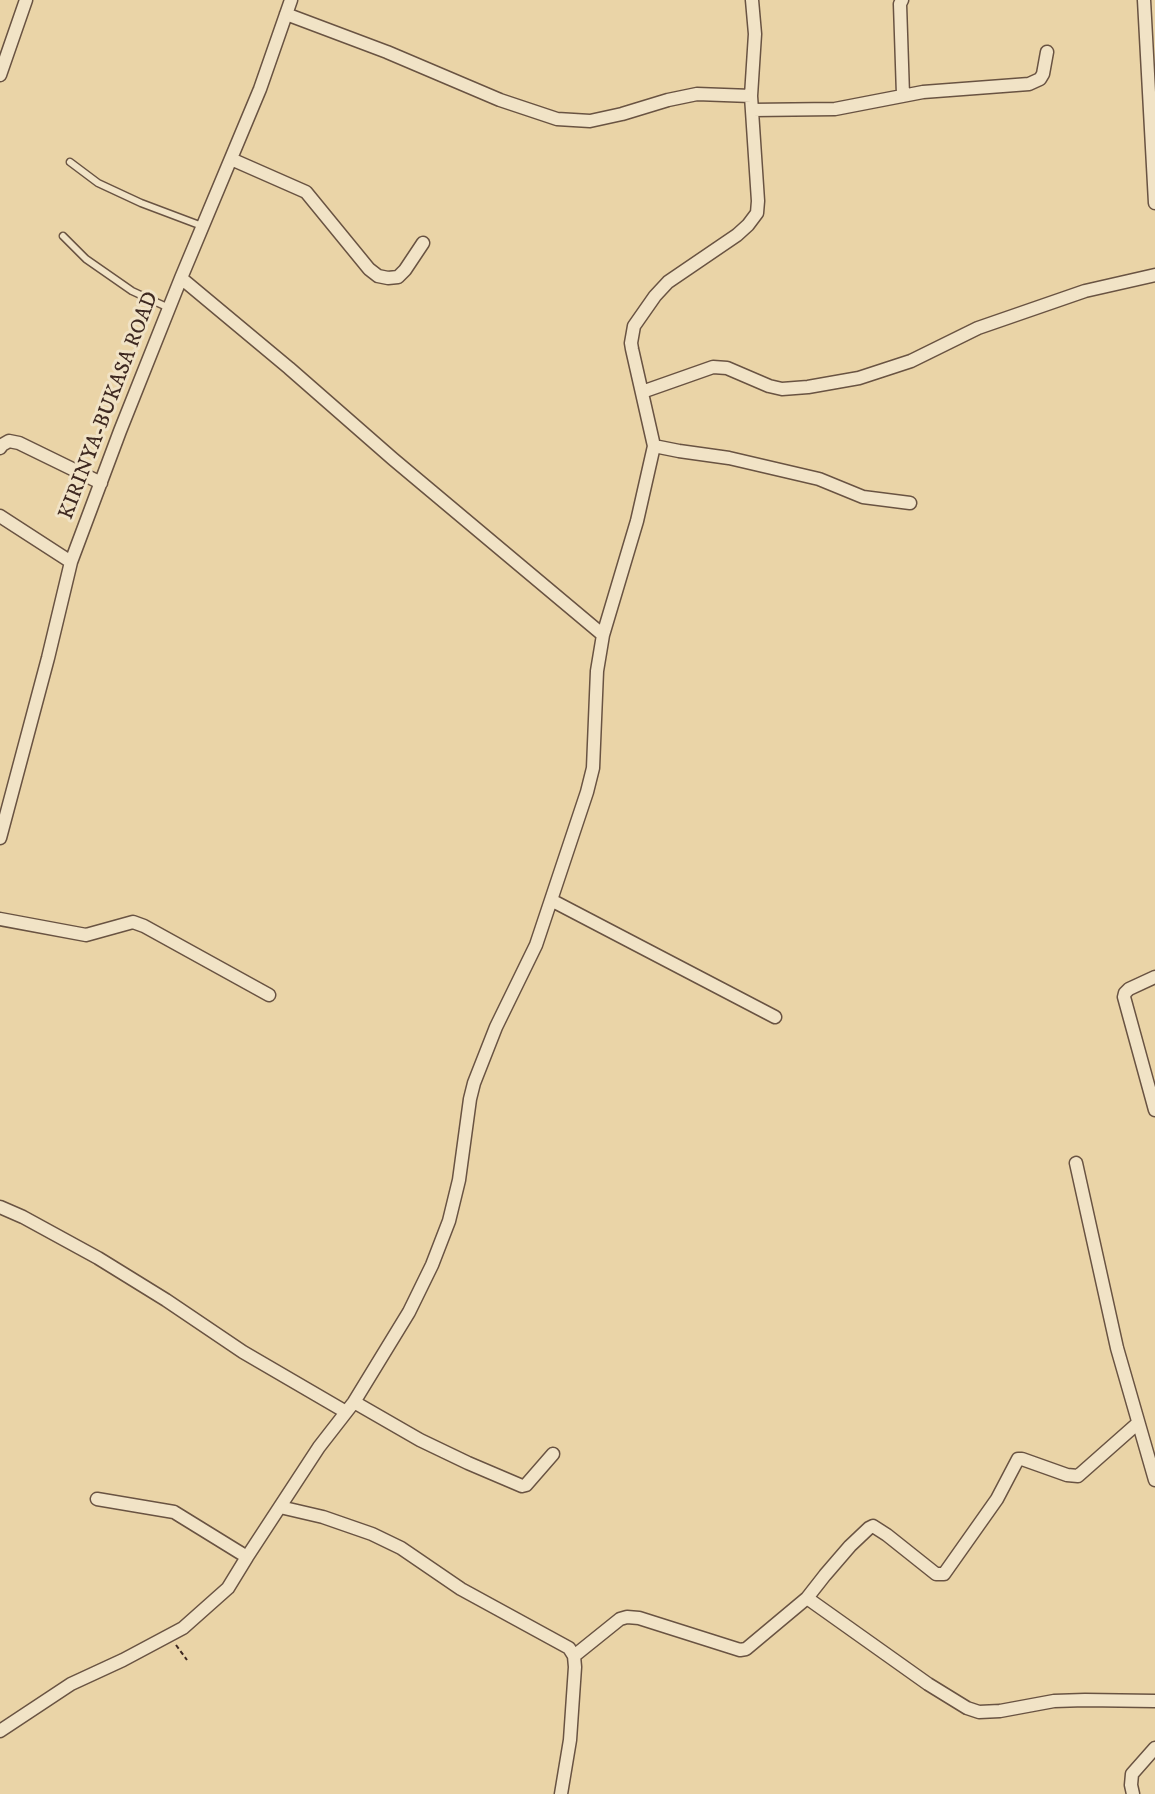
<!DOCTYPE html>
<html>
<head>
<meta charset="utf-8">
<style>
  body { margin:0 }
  canvas { display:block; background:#ead4a7 }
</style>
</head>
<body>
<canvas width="1155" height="1794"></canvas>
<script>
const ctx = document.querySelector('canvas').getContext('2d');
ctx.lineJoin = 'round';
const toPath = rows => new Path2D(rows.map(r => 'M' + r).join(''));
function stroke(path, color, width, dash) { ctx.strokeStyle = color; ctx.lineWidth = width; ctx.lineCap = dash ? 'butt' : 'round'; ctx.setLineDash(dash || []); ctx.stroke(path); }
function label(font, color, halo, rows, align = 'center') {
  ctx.font = font + ' "IM FELL DW Pica",serif'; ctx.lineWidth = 6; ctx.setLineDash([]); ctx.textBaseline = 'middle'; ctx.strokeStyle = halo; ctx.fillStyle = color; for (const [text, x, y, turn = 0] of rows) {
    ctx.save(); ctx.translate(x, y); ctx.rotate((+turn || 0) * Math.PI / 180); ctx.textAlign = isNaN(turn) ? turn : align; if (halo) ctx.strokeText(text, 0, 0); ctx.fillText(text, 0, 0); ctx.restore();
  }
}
const lane = toPath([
  [70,162,98,183,141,203,202,226],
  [63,236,86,259,132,291,169,308]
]);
const street = toPath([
  [902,0,900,4,903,95],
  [1144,0,1155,203],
  [286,14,387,52,500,100,557,119,590,121,622,114,668,100,697,94,751,96],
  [0,75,26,0],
  [752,110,835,109,923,92,1029,84,1040,79,1043,74,1047,52],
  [231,159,306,192,369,269,378,276,388,278,398,277,405,270,423,243],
  [181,278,289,368,393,459,603,635],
  [642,392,713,367,727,368,769,386,782,389,808,387,859,378,911,361,978,328,1085,291,1155,275],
  [654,446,679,451,729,458,819,479,863,497,910,503],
  [0,448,2,445,9,441,19,443,101,483],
  [0,516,71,562],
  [0,838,48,658,71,562,120,431,181,278,260,89,291,0],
  [551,900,775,1017],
  [0,919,86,935,133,922,144,926,269,995],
  [1155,977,1129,989,1125,993,1124,997,1155,1110],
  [1076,1163,1117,1348,1155,1480],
  [0,1207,23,1217,98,1258,166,1300,243,1352,346,1412],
  [354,1402,420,1440,468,1463,522,1486,526,1485,553,1454],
  [97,1499,174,1512,247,1557],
  [280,1507,323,1517,372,1534,401,1548,461,1589,569,1648,574,1656,575,1667,570,1740,561,1794],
  [807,1598,928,1684,967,1708,979,1712,1000,1711,1054,1701,1085,1700,1155,1701],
  [574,1656,620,1619,627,1617,639,1618,740,1650,746,1649,807,1598,825,1575,850,1546,869,1528,873,1526,887,1535,936,1574,944,1574,997,1499,1018,1459,1022,1459,1067,1475,1078,1476,1138,1423],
  [0,1731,71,1684,123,1660,183,1628,228,1588,247,1557,319,1447,354,1402,409,1312,432,1265,449,1221,459,1180,470,1099,474,1083,496,1027,536,945,587,792,593,768,597,671,603,635,637,521,654,446,632,349,631,343,634,326,655,296,668,282,737,235,748,225,757,213,758,201,751,96,755,34,752,0],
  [1133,1794,1131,1785,1132,1774,1155,1748]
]);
stroke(lane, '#695342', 9);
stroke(street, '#695342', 15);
stroke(toPath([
  [176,1645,187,1660]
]), '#3e2820', 2, [4.5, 3]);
stroke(lane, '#f1e3c6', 6);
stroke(street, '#f1e3c6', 12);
label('21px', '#3e2820', '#f1e3c6', [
  ["KIRINYA-BUKASA ROAD",110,406,-69]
]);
</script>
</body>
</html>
